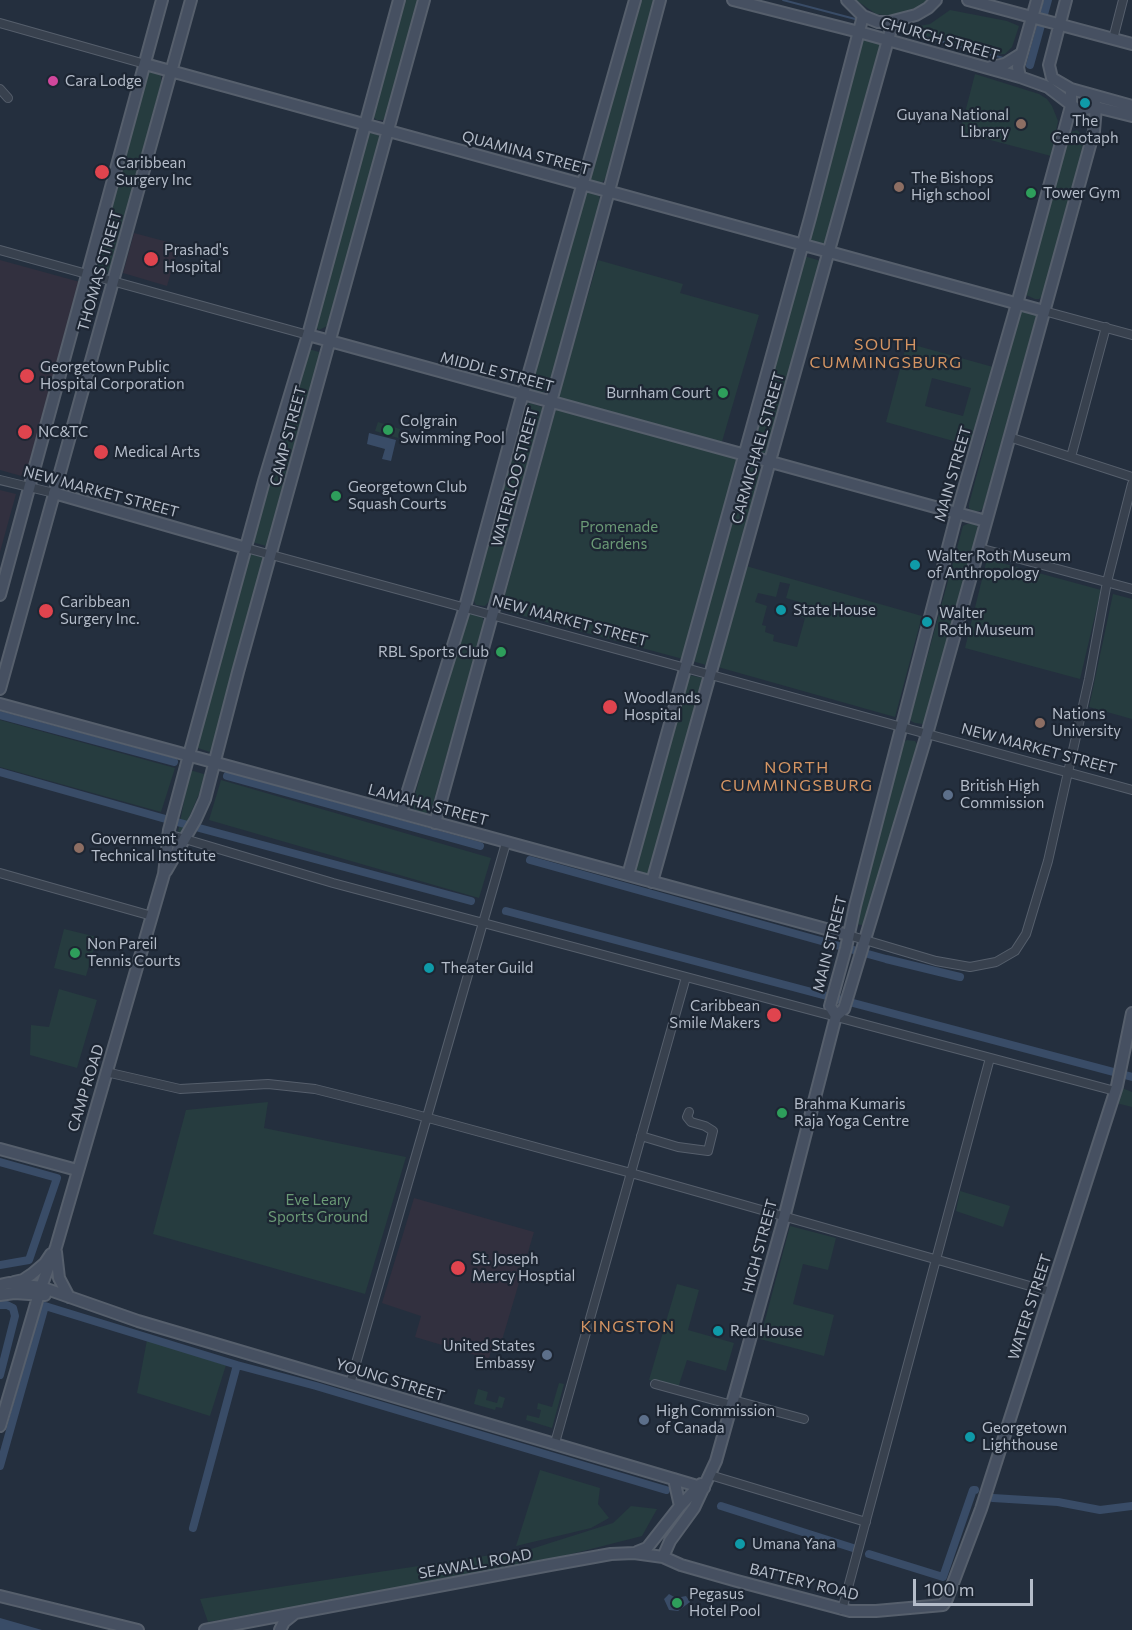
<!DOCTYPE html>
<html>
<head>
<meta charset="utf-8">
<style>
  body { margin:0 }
  #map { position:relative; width:1132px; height:1630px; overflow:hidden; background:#242f3e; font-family:Commissioner,sans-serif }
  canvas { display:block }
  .scale { position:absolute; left:913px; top:1579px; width:120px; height:27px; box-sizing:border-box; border:3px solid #b4bcc9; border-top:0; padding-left:8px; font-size:18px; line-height:21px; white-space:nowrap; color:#b4bcc9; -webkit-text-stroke:4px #1d2633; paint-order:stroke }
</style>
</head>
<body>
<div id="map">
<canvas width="1132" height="1630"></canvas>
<div class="scale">100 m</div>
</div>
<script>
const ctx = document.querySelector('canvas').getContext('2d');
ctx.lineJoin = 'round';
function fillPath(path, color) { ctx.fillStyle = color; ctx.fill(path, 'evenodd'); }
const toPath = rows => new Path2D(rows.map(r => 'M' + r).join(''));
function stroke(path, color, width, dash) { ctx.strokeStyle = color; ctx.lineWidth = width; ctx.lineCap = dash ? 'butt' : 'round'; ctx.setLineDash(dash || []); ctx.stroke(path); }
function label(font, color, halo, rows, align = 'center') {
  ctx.font = font + ' Commissioner,sans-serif'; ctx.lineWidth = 4.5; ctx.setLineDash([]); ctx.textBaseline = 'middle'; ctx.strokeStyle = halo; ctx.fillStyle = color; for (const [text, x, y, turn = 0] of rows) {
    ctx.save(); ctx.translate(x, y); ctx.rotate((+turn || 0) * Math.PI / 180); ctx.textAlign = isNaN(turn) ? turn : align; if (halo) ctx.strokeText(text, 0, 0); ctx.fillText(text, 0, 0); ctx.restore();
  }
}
fillPath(toPath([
  [134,233,179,245,167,286,123,273],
  [0,260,80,282,25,477,0,470],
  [0,490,16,494,0,552],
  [414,1198,534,1232,500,1347,492,1345,489,1359,415,1337,421,1316,382,1303]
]), '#32303f');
fillPath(toPath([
  [403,0,418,0,386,116,383,120,377,120,373,117,373,108],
  [639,0,656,0,608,174,600,186,592,184,588,180],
  [856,0,932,0,920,7,893,16,876,14],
  [950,10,1007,21,1019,26,1012,47,1005,54,993,54,909,31,908,28,930,24],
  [864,37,883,43,825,247,806,241],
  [152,70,161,75,161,84,110,271,106,274,97,272,95,268,144,77,145,73],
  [975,74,1039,94,1047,99,1052,106,1058,121,1051,156,960,132],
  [1077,130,1084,137,1080,162,1043,295,1039,299,1035,299,1026,295,1027,289,1068,136,1071,132],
  [374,131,379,136,380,140,377,152,327,326,319,330,314,326,367,132],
  [587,190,599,194,600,201,595,223,549,386,542,393,533,392,530,385,583,192],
  [804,256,821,261,768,454,750,449],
  [598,260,683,284,680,293,759,315,721,445,558,399],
  [1024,311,1036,313,1036,317,983,508,980,511,973,511,969,508,969,504,1020,313],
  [907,343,993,367,971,446,886,422],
  [932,378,971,388,963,416,925,406],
  [306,348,322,353,270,547,252,542],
  [530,403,542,407,543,413,492,598,485,606,476,605,472,597,474,589,520,424,526,405],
  [556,409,739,458,683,659,501,610],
  [378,422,400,429,398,438,375,431],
  [748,466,762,470,706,665,692,661],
  [967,524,976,524,979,530,926,720,923,724,915,723,911,721,911,716,963,526],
  [250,554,265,558,213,753,195,747],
  [987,559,1101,590,1080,679,965,648],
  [746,566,922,616,895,717,718,667],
  [780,582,790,584,786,598,799,602,795,615,805,618,797,647,773,641,774,635,765,632,766,626,762,625,767,606,755,602,758,593,776,597],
  [1113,594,1132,599,1132,719,1089,707],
  [470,612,482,616,484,622,478,644,432,807,425,815,417,814,413,806,414,798,460,633,466,614],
  [689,675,703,678,649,874,635,870],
  [0,720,175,768,161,812,0,767],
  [907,740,915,741,919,747,866,925,862,925,856,924,854,920,902,743],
  [190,770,207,775,174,853],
  [221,780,491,858,479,898,209,820],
  [64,929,97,937,86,976,54,968],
  [59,989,97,1000,77,1068,30,1055,31,1025,49,1027],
  [1117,1086,1132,1092,1132,1107,1112,1102],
  [268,1102,264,1128,406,1157,365,1294,153,1234,186,1110],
  [960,1191,1010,1206,1003,1227,956,1211],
  [790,1226,836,1238,828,1270,803,1264,793,1304,834,1315,824,1356,760,1339],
  [677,1284,699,1290,688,1330,734,1343,726,1371,687,1360,678,1388,649,1380],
  [147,1340,226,1365,210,1416,137,1393],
  [559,1383,564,1384,552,1428,526,1420,527,1415,539,1418,541,1410,537,1409,538,1403,552,1407],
  [478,1389,488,1392,486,1400,497,1403,499,1396,505,1398,502,1408,496,1407,495,1410,474,1404],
  [540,1470,600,1488,598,1504,609,1518,591,1528,516,1546],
  [631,1506,657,1509,642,1536,505,1571,208,1622,200,1599,531,1549,613,1523]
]), '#263c3f');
fillPath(toPath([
  [369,433,396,440,391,461,382,459,385,449,367,444],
  [669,1594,676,1598,686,1596,690,1602,678,1611,669,1610,664,1599],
  [0,1618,42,1630,0,1630]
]), '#394c67');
stroke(toPath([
  [783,0,859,20],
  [894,29,1007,59]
]), '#394c67', 2);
stroke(toPath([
  [1030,65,1048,0],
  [0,715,174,762],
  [0,772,162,818,471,901],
  [227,776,480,846],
  [530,860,886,959,960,977],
  [506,911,1132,1077],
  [0,1162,57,1178,29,1260,0,1265],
  [0,1305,7,1305,13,1308,15,1316,0,1375],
  [0,1466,45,1306,237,1365],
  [993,1498,1058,1502,1100,1510,1132,1506],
  [721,1506,853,1548],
  [193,1528,237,1365,316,1386,666,1490],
  [869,1554,943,1577,973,1490,975,1490]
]), '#394c67', 8);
const street = toPath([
  [0,23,145,64],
  [1113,39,1123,0],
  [0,89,8,98],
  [0,250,308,335],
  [1044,311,1132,335],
  [1009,437,1132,477],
  [1071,457,1106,327],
  [0,480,54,493],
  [246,548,1132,790],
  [979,548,1132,589],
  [168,834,333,883,1115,1091],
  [0,873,152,916],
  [848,935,936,961,970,967,996,962,1015,951,1026,934,1048,861,1089,679,1107,582,1132,484],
  [106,1072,180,1089,268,1084,315,1089,399,1110,631,1173,1051,1292],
  [641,1136,678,1147,708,1151,713,1131,705,1126,691,1122,687,1117,689,1112],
  [350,1384,506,843],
  [655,1384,732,1405],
  [733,1400,804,1419],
  [555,1443,686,977],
  [710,1475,866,1522],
  [842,1610,990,1058]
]);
const secondary = toPath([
  [733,0,859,32,1020,77,1048,87,1078,110,1096,107,1132,116],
  [847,0,863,16,878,22,889,22,916,15,928,8,936,0],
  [968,0,1132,44],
  [1066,0,1049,65,1052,78,1071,89,1132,106],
  [145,64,1044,311],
  [991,67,1005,64,1021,54],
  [1020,77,1018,67,1037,0],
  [308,335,986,521],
  [54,493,246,548],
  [0,595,162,0],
  [0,689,191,0],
  [0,704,848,935],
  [401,813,465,607,520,404,635,0],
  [435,823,609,191,660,0],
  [166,871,196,819,205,799,238,672,424,0],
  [628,875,810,218,863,16],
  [652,882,893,22],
  [836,1016,844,1009,927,734,979,548,1094,131,1096,107,1092,95],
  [836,1016,830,1006,846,948,855,906,957,513,1017,304,1071,106,1071,89],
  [0,1149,77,1170],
  [56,1252,59,1278,69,1297],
  [14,1282,23,1280,32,1274,45,1263,51,1254],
  [0,1285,9,1283,41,1287,138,1321,704,1488],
  [0,1295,14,1293,45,1295],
  [0,1426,41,1287,56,1247,164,874,169,830,189,755,264,481,308,335,399,0],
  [674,1479,680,1506],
  [637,1552,647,1548,680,1506,701,1484],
  [663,1557,670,1541,694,1508,716,1461,784,1218,836,1016],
  [0,1596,138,1630],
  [205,1630,550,1565,611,1554,634,1553,663,1557,681,1565,737,1581,850,1611,876,1611,943,1605,947,1599,981,1509,1117,1086,1132,1013],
  [280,1630,284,1622,294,1614]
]);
stroke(street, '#565f6c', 10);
stroke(secondary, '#565f6c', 14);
stroke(street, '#38414e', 8);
stroke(secondary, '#465061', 10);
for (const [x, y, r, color] of [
  [53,81,6,"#d1479c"],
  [1085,103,6,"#0f9aa8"],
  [1021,124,6,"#8d6e63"],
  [102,172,8,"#e0444e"],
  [899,187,6,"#8d6e63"],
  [1031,193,6,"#2e9e5b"],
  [151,259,8,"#e0444e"],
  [27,376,8,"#e0444e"],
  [723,393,6,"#2e9e5b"],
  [388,430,6,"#2e9e5b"],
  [25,432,8,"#e0444e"],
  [101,452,8,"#e0444e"],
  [336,496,6,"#2e9e5b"],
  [915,565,6,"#0f9aa8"],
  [781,610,6,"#0f9aa8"],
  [46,611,8,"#e0444e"],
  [927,622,6,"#0f9aa8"],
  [501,652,6,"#2e9e5b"],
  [610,707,8,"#e0444e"],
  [1040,723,6,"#8d6e63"],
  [948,795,6,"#5c6f8a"],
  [79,848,6,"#8d6e63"],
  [75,953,6,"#2e9e5b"],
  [429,968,6,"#0f9aa8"],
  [774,1015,8,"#e0444e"],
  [782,1113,6,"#2e9e5b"],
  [458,1268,8,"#e0444e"],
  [718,1331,6,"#0f9aa8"],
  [547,1355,6,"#5c6f8a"],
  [644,1420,6,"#5c6f8a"],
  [970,1437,6,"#0f9aa8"],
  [740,1544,6,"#0f9aa8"],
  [677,1603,6,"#2e9e5b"]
]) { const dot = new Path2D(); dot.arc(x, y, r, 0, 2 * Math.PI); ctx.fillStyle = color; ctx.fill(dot); stroke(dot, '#1d2633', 2); }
label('15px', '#b4bcc9', '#1d2633', [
  ["CHURCH STREET",940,39,16],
  ["QUAMINA STREET",526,153,15],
  ["THOMAS STREET",100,271,-74],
  ["MIDDLE STREET",497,372,15],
  ["CAMP STREET",288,436,-75],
  ["CARMICHAEL STREET",758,448,-74],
  ["MAIN STREET",953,474,-74],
  ["WATERLOO STREET",515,477,-75],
  ["NEW MARKET STREET",101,492,15],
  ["NEW MARKET STREET",570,621,15],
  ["NEW MARKET STREET",1039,749,15],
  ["LAMAHA STREET",428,805,15],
  ["MAIN STREET",830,944,-76],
  ["CAMP ROAD",86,1088,-73],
  ["HIGH STREET",760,1246,-75],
  ["WATER STREET",1030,1307,-72],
  ["YOUNG STREET",390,1380,17],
  ["SEAWALL ROAD",475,1564,-10],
  ["BATTERY ROAD",804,1582,14]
]);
label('15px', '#b4bcc9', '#1d2633', [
  ["Cara Lodge",65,81],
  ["Guyana National",1009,115,"right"],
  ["Library",1009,132,"right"],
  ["The",1085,121,"center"],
  ["Cenotaph",1085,138,"center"],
  ["Caribbean",116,163],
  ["Surgery Inc",116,180],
  ["The Bishops",911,178],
  ["High school",911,195],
  ["Tower Gym",1043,193],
  ["Prashad's",164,250],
  ["Hospital",164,267],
  ["Georgetown Public",40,367],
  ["Hospital Corporation",40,384],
  ["Burnham Court",711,393,"right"],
  ["Colgrain",400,421],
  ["Swimming Pool",400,438],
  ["NC&TC",38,432],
  ["Medical Arts",114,452],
  ["Georgetown Club",348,487],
  ["Squash Courts",348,504],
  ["Walter Roth Museum",927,556],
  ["of Anthropology",927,573],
  ["Caribbean",60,602],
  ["Surgery Inc.",60,619],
  ["State House",793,610],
  ["Walter",939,613],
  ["Roth Museum",939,630],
  ["RBL Sports Club",489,652,"right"],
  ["Woodlands",624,698],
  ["Hospital",624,715],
  ["Nations",1052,714],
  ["University",1052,731],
  ["British High",960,786],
  ["Commission",960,803],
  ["Government",91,839],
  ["Technical Institute",91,856],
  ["Non Pareil",87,944],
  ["Tennis Courts",87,961],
  ["Theater Guild",441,968],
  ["Caribbean",760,1006,"right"],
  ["Smile Makers",760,1023,"right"],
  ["Brahma Kumaris",794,1104],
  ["Raja Yoga Centre",794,1121],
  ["St. Joseph",472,1259],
  ["Mercy Hosptial",472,1276],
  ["Red House",730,1331],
  ["United States",535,1346,"right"],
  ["Embassy",535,1363,"right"],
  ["High Commission",656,1411],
  ["of Canada",656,1428],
  ["Georgetown",982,1428],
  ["Lighthouse",982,1445],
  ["Umana Yana",752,1544],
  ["Pegasus",689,1594],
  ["Hotel Pool",689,1611]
], 'left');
label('15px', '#6b9a76', '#1d2633', [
  ["Promenade",619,527],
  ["Gardens",619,544],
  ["Eve Leary",318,1200],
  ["Sports Ground",318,1217]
]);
ctx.letterSpacing = '1.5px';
label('16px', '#d59563', '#1d2633', [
  ["SOUTH",886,345],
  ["CUMMINGSBURG",886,363],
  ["NORTH",797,768],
  ["CUMMINGSBURG",797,786],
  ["KINGSTON",628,1327]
]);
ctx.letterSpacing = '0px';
</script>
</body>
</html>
